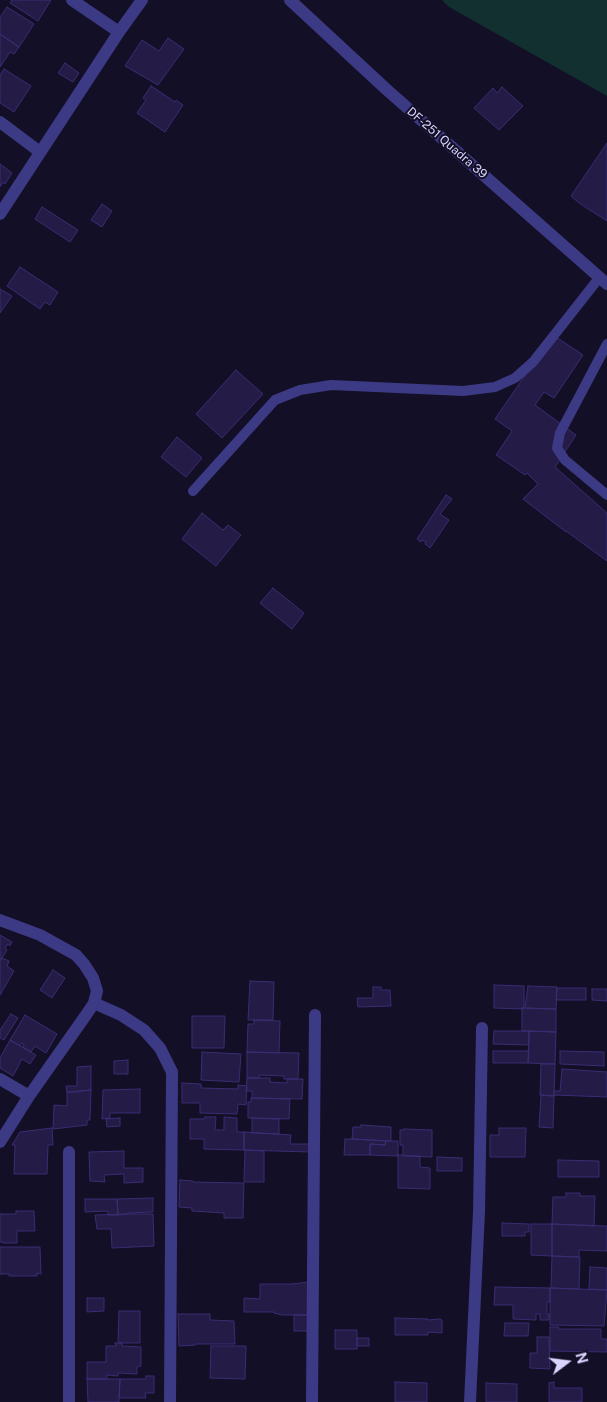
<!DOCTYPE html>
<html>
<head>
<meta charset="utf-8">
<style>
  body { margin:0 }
  #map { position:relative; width:607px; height:1402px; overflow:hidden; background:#130f26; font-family:"Public Sans",sans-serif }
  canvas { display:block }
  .north { position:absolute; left:542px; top:1337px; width:50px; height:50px; -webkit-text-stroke:4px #130f26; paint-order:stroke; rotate:75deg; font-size:14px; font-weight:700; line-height:20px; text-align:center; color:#d9d4ff }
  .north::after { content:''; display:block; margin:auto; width:18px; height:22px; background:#d9d4ff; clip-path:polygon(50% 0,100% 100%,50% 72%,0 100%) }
</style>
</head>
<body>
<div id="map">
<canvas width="607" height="1402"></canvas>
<div class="north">N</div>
</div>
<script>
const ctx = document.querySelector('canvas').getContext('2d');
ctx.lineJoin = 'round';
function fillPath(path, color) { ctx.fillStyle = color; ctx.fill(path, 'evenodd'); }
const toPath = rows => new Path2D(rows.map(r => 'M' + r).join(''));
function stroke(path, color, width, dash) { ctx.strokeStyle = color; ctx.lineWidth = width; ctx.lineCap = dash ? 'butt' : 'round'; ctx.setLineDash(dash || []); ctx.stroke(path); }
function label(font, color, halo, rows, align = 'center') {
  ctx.font = font + ' "Public Sans",sans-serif'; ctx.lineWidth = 4; ctx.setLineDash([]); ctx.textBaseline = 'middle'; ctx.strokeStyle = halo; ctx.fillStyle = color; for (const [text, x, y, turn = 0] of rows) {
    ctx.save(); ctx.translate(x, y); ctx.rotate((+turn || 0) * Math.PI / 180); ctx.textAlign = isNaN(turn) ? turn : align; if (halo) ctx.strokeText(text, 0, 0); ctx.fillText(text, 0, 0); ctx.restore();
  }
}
fillPath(toPath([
  [442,0,607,0,607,96,449,7]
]), '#12302f');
const building = toPath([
  [12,0,51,0,38,21,10,3,12,0],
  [7,7,34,24,19,47,0,34,0,17,7,7],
  [0,34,19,47,14,54,10,52,0,67,0,34],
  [168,38,184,49,158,85,125,66,142,40,159,51,168,38],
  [65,63,79,73,73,82,58,73,65,63],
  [4,69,31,86,14,112,0,103,0,75,4,69],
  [151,86,175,102,176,100,183,105,165,132,137,113,146,100,143,98,151,86],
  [502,87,523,106,499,130,474,108,493,88,497,93,502,87],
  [607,143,607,221,579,203,571,196,607,143],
  [0,164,12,173,5,184,3,182,0,187,0,164],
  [102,204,112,211,102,227,91,220,102,204],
  [42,207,78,230,70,242,35,219,42,207],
  [20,267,58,292,50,305,45,302,40,309,7,286,20,267],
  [0,289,12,296,0,313,0,289],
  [553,335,583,355,554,398,544,392,535,405,576,435,555,467,607,513,607,561,566,531,566,532,523,499,538,484,527,473,525,475,496,455,512,431,495,419,553,335],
  [236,370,263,394,222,438,196,414,236,370],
  [177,437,202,458,186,477,161,457,177,437],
  [446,495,452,499,440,514,449,520,430,548,425,544,426,542,422,540,421,542,417,539,446,495],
  [202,513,223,530,228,525,241,535,216,566,182,539,202,513],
  [273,588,304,613,292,629,260,603,273,588],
  [0,935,12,942,10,946,8,944,5,948,7,950,0,961,0,935],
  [2,958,9,961,7,966,14,971,0,995,0,961,2,958],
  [53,970,65,978,52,998,40,990,53,970],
  [250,981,274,982,273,1020,248,1020,250,981],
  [494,985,524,986,524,1009,494,1008,494,985],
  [528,986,557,987,556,1009,525,1008,528,986],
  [373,987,381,987,381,990,390,990,391,1006,358,1007,357,998,373,998,373,987],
  [557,988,586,988,586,1000,556,1000,557,988],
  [592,989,607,989,607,1001,592,1000,592,989],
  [522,1008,556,1009,556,1032,522,1031,522,1008],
  [11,1014,18,1018,4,1040,0,1038,0,1030,11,1014],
  [25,1015,57,1034,46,1053,35,1046,31,1052,23,1047,24,1045,22,1043,20,1046,10,1040,25,1015],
  [192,1016,225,1016,224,1048,192,1048,192,1016],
  [254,1020,280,1021,279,1053,247,1052,248,1024,254,1024,254,1020],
  [494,1031,529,1031,529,1045,493,1044,494,1031],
  [529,1031,556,1032,555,1064,528,1063,529,1031],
  [10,1040,36,1055,30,1064,22,1059,13,1076,0,1068,0,1058,10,1040],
  [493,1051,529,1051,528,1063,493,1063,493,1051],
  [560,1051,604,1052,604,1066,560,1064,560,1051],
  [202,1052,241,1054,239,1082,201,1080,202,1052],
  [247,1052,299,1053,298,1079,284,1079,284,1076,259,1075,259,1078,247,1078,247,1052],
  [128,1060,128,1074,114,1074,114,1061,128,1060],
  [541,1064,555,1064,554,1096,540,1095,541,1064],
  [91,1066,91,1090,67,1092,66,1086,77,1086,77,1067,91,1066],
  [562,1069,607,1072,607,1097,554,1095,554,1091,560,1091,562,1069],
  [247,1078,270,1078,270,1082,287,1083,287,1079,303,1079,302,1099,252,1098,252,1091,246,1091,247,1078],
  [182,1083,201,1084,201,1088,238,1089,238,1085,247,1086,246,1105,238,1104,237,1114,200,1113,200,1103,182,1103,182,1083],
  [140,1089,140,1113,110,1113,110,1118,102,1119,103,1090,140,1089],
  [91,1090,90,1120,87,1120,87,1125,53,1129,54,1105,67,1106,67,1092,79,1092,81,1091,91,1090],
  [541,1095,554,1096,553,1128,539,1127,541,1095],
  [251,1098,290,1099,289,1119,248,1118,248,1102,251,1102,251,1098],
  [205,1117,216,1117,215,1130,224,1130,224,1117,237,1118,237,1132,244,1132,244,1150,204,1149,204,1139,190,1139,190,1119,204,1119,205,1117],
  [120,1118,120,1126,107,1127,106,1119,120,1118],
  [252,1118,279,1119,279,1134,252,1133,252,1118],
  [361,1125,391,1127,391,1141,352,1139,353,1127,361,1127,361,1125],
  [52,1128,53,1145,48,1145,47,1174,14,1174,15,1145,12,1145,20,1132,52,1128],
  [499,1128,526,1128,525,1157,490,1157,490,1135,499,1135,499,1128],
  [404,1129,432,1130,432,1157,403,1156,403,1145,400,1145,400,1130,404,1130,404,1129],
  [244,1132,291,1135,290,1144,309,1144,309,1152,244,1150,244,1132],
  [345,1139,352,1139,386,1141,385,1145,370,1144,370,1155,344,1155,345,1139],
  [386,1141,398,1141,398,1156,370,1155,370,1144,385,1145,386,1141],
  [245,1150,264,1151,264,1182,244,1182,245,1150],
  [124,1151,124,1168,143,1168,143,1182,124,1183,124,1174,104,1175,105,1182,90,1181,89,1152,124,1151],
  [398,1155,420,1156,420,1167,430,1168,430,1189,398,1188,398,1155],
  [437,1157,462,1158,462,1171,437,1171,437,1157],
  [558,1160,599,1161,599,1177,558,1177,558,1160],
  [180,1180,193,1181,193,1182,244,1183,243,1218,224,1218,224,1213,192,1211,192,1208,179,1207,180,1180],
  [566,1193,580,1193,580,1196,595,1196,594,1226,552,1224,553,1197,566,1197,566,1193],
  [153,1198,153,1212,128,1213,128,1214,118,1215,117,1199,153,1198],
  [85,1199,117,1199,118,1215,108,1215,108,1211,85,1212,85,1199],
  [16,1211,34,1211,35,1231,17,1231,17,1243,3,1243,3,1242,0,1242,0,1214,16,1214,16,1211],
  [128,1214,153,1214,154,1246,112,1248,111,1229,97,1229,95,1215,128,1214],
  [502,1223,529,1224,529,1232,525,1232,525,1236,502,1236,502,1223],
  [531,1224,552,1224,552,1256,531,1255,531,1224],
  [552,1224,607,1226,607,1251,579,1250,579,1257,552,1256,552,1224],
  [0,1247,40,1247,41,1274,37,1273,37,1276,9,1276,9,1274,0,1274,0,1247],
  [552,1256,580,1257,579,1289,551,1288,552,1256],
  [590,1267,607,1268,607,1290,589,1289,590,1267],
  [309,1282,309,1315,282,1315,274,1313,274,1312,244,1312,244,1298,260,1299,260,1284,292,1284,309,1282],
  [495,1287,550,1288,550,1302,547,1302,547,1314,549,1314,549,1320,540,1320,540,1314,536,1314,536,1320,513,1319,513,1305,494,1305,495,1287],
  [550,1288,607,1290,604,1326,550,1325,550,1288],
  [87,1298,104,1298,104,1311,87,1312,87,1298],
  [119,1311,140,1311,140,1343,118,1343,119,1311],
  [178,1314,210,1314,210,1320,234,1321,235,1344,195,1344,195,1345,179,1346,178,1314],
  [294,1315,309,1315,309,1331,294,1331,294,1315],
  [395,1318,428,1319,428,1320,440,1319,442,1320,442,1333,428,1332,428,1335,395,1335,395,1318],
  [505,1323,529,1323,528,1336,504,1336,505,1323],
  [550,1327,559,1327,558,1329,601,1329,601,1339,607,1339,607,1352,550,1351,550,1327],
  [335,1330,357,1330,357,1349,335,1349,335,1330],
  [537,1337,549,1337,550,1369,530,1368,530,1353,537,1353,537,1337],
  [357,1338,369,1338,369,1346,357,1346,357,1338],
  [115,1343,122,1343,122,1346,141,1347,141,1366,137,1367,137,1374,118,1373,118,1376,107,1375,107,1379,87,1379,87,1362,106,1362,106,1346,116,1346,115,1343],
  [211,1346,246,1346,245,1379,210,1378,211,1346],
  [146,1376,154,1376,154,1393,145,1393,146,1398,119,1398,120,1379,146,1379,146,1376],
  [87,1379,120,1379,119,1402,88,1402,87,1379],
  [395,1382,427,1383,427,1402,395,1402,395,1382],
  [554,1382,554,1388,582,1388,582,1402,549,1402,549,1383,554,1382],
  [486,1383,517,1384,517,1402,486,1402,486,1383]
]);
fillPath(building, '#241b47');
stroke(building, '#3b2d73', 1);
stroke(toPath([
  [607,344,560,433,557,448,565,460,607,495],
  [193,491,275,400,300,390,331,385,463,391,495,387,515,378,533,362,599,278]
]), '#3d3a85', 10);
stroke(toPath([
  [72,0,119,32],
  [290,0,386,89,607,284],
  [0,122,40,152],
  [0,214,119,32,142,0],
  [0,920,40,935,76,955,84,964,93,978,97,991,94,1003,86,1015,29,1096,0,1142],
  [94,1003,121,1015,144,1030,160,1048,172,1072,170,1402],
  [0,1079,29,1096],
  [69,1152,69,1402],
  [312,1402,315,1015],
  [470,1402,479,1212,482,1028]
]), '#3d3a85', 12);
label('12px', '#d9d4ff', '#130f26', [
  ["DF-251 Quadra 39",447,143,41]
]);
</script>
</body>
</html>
